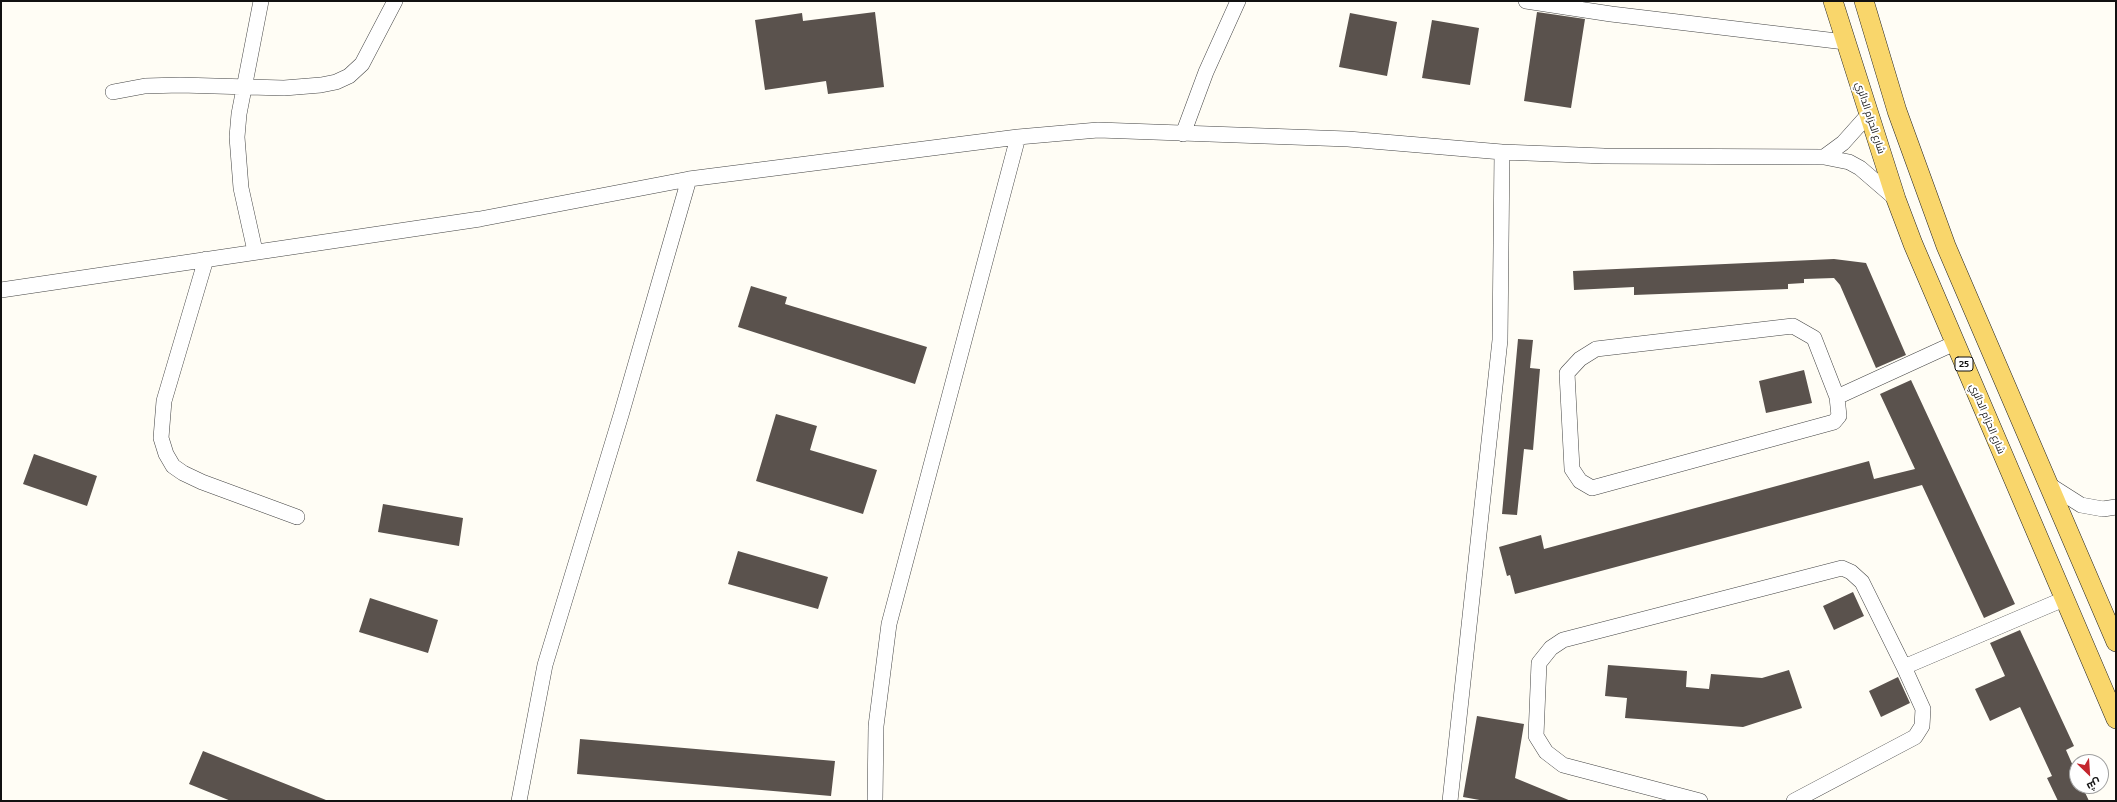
<!DOCTYPE html>
<html>
<head>
<meta charset="utf-8">
<style>
  body { margin:0 }
  #map { position:relative; width:2117px; height:802px; overflow:hidden; background:#fffdf5; font-family:Bitter,Cairo,serif }
  canvas { display:block }
  .frame { position:absolute; inset:0; border:2px solid #111; pointer-events:none }
  .north { position:absolute; left:2069px; top:754px; width:40px; height:40px; box-sizing:border-box; background:#fff; border:1px solid #a0a0a0; border-radius:50%; rotate:155deg; font-size:11px; font-weight:700; line-height:16px; text-align:center; color:#111 }
  .north::after { content:''; display:block; margin:auto; width:14px; height:18px; background:#c4262e; clip-path:polygon(50% 0,100% 100%,50% 72%,0 100%) }
</style>
</head>
<body>
<div id="map">
<canvas width="2117" height="802"></canvas>
<div class="frame"></div>
<div class="north">ش</div>
</div>
<script>
const ctx = document.querySelector('canvas').getContext('2d');
ctx.lineJoin = 'round';
function fillPath(path, color) { ctx.fillStyle = color; ctx.fill(path, 'evenodd'); }
const toPath = rows => new Path2D(rows.map(r => 'M' + r).join(''));
function stroke(path, color, width, dash) { ctx.strokeStyle = color; ctx.lineWidth = width; ctx.lineCap = dash ? 'butt' : 'round'; ctx.setLineDash(dash || []); ctx.stroke(path); }
function label(font, color, halo, rows, align = 'center') {
  ctx.font = font + ' Bitter,Cairo,serif'; ctx.lineWidth = 4; ctx.setLineDash([]); ctx.textBaseline = 'middle'; ctx.strokeStyle = halo; ctx.fillStyle = color; for (const [text, x, y, turn = 0] of rows) {
    ctx.save(); ctx.translate(x, y); ctx.rotate((+turn || 0) * Math.PI / 180); ctx.textAlign = isNaN(turn) ? turn : align; if (halo) ctx.strokeText(text, 0, 0); ctx.fillText(text, 0, 0); ctx.restore();
  }
}
fillPath(toPath([
  [875,12,884,87,828,94,826,81,765,90,755,20,802,13,803,21],
  [1537,12,1585,19,1571,108,1524,101],
  [1350,13,1397,22,1387,76,1339,67],
  [1432,20,1479,28,1470,85,1422,78],
  [1834,259,1866,263,1906,355,1876,368,1840,285,1834,278,1804,279,1804,283,1788,284,1788,289,1634,295,1634,287,1574,290,1573,271],
  [751,286,787,297,785,304,927,347,915,384,738,327],
  [1518,339,1533,340,1530,368,1540,369,1533,450,1524,449,1517,515,1502,514],
  [1804,370,1812,403,1766,413,1759,381],
  [1911,380,2015,604,1984,618,1922,485,1515,594,1510,575,1507,576,1499,547,1541,535,1544,549,1869,461,1874,479,1915,469,1880,394],
  [776,414,817,426,810,450,877,470,863,514,756,481],
  [34,454,97,476,87,506,23,484],
  [383,504,463,518,459,546,378,532],
  [738,551,828,577,818,609,728,584],
  [1853,592,1864,616,1834,630,1823,606],
  [370,598,438,620,428,653,359,632],
  [2020,630,2074,746,2066,750,2077,775,2077,786,2082,786,2089,801,2058,801,2047,778,2052,776,2020,707,1990,721,1975,689,2005,676,1990,643],
  [1608,665,1687,671,1686,687,1709,689,1711,674,1762,678,1789,670,1802,708,1743,727,1625,718,1627,698,1605,696],
  [1898,677,1910,703,1881,717,1869,691],
  [1477,716,1524,724,1515,778,1571,801,1485,801,1463,797],
  [580,739,835,761,831,796,577,774],
  [203,751,326,800,326,801,231,801,189,784]
]), '#5a524d');
const minor = toPath([
  [1526,1,1611,14,1845,42],
  [113,92,145,86,180,85,284,88,321,85,336,82,349,76,362,64,395,1],
  [1183,134,1206,72,1238,1],
  [1824,157,1843,143,1868,115],
  [255,251,241,188,237,137,239,114,261,1],
  [206,259,164,401,161,438,166,454,173,466,183,473,202,482,297,517],
  [1,290,480,219,689,179,1018,137,1098,130,1348,139,1502,152,1604,156,1824,157,1849,162,1860,168,1896,199],
  [1793,326,1814,338,1837,397,1839,416,1834,422,1592,488,1580,481,1572,469,1567,373,1580,359,1596,349,1793,326],
  [1837,397,1955,343],
  [2048,484,2081,505,2103,509,2116,507],
  [519,801,545,665,621,415,689,179],
  [875,801,876,726,889,624,1018,137],
  [1450,801,1500,340,1502,152],
  [1700,801,1563,765,1546,752,1536,736,1539,663,1551,648,1563,640,1842,568,1851,572,1862,582,1904,667],
  [1794,801,1915,737,1922,726,1923,709,1904,667,2064,599]
]);
const major = toPath([
  [1833,1,1896,199,1913,244,2116,719],
  [1864,1,1897,111,1946,246,2116,642]
]);
stroke(minor, '#444', 16);
stroke(major, '#222', 20);
stroke(minor, '#fff', 15);
stroke(major, '#f9d66b', 19);
for (const [x, y, w] of [
  [1964,364,18]
]) { const box = new Path2D(); box.roundRect(x - w / 2, y - 7, w, 14, 3); ctx.fillStyle = '#fff'; ctx.fill(box); stroke(box, '#111', 1); }
label('bold 9px', '#111', null, [
  ["25",1964,364]
]);
label('10px', '#111', '#fff', [
  ["شارع الحزام الدائري",1870,118,72],
  ["شارع الحزام الدائري",1987,419,67]
]);
</script>
</body>
</html>
